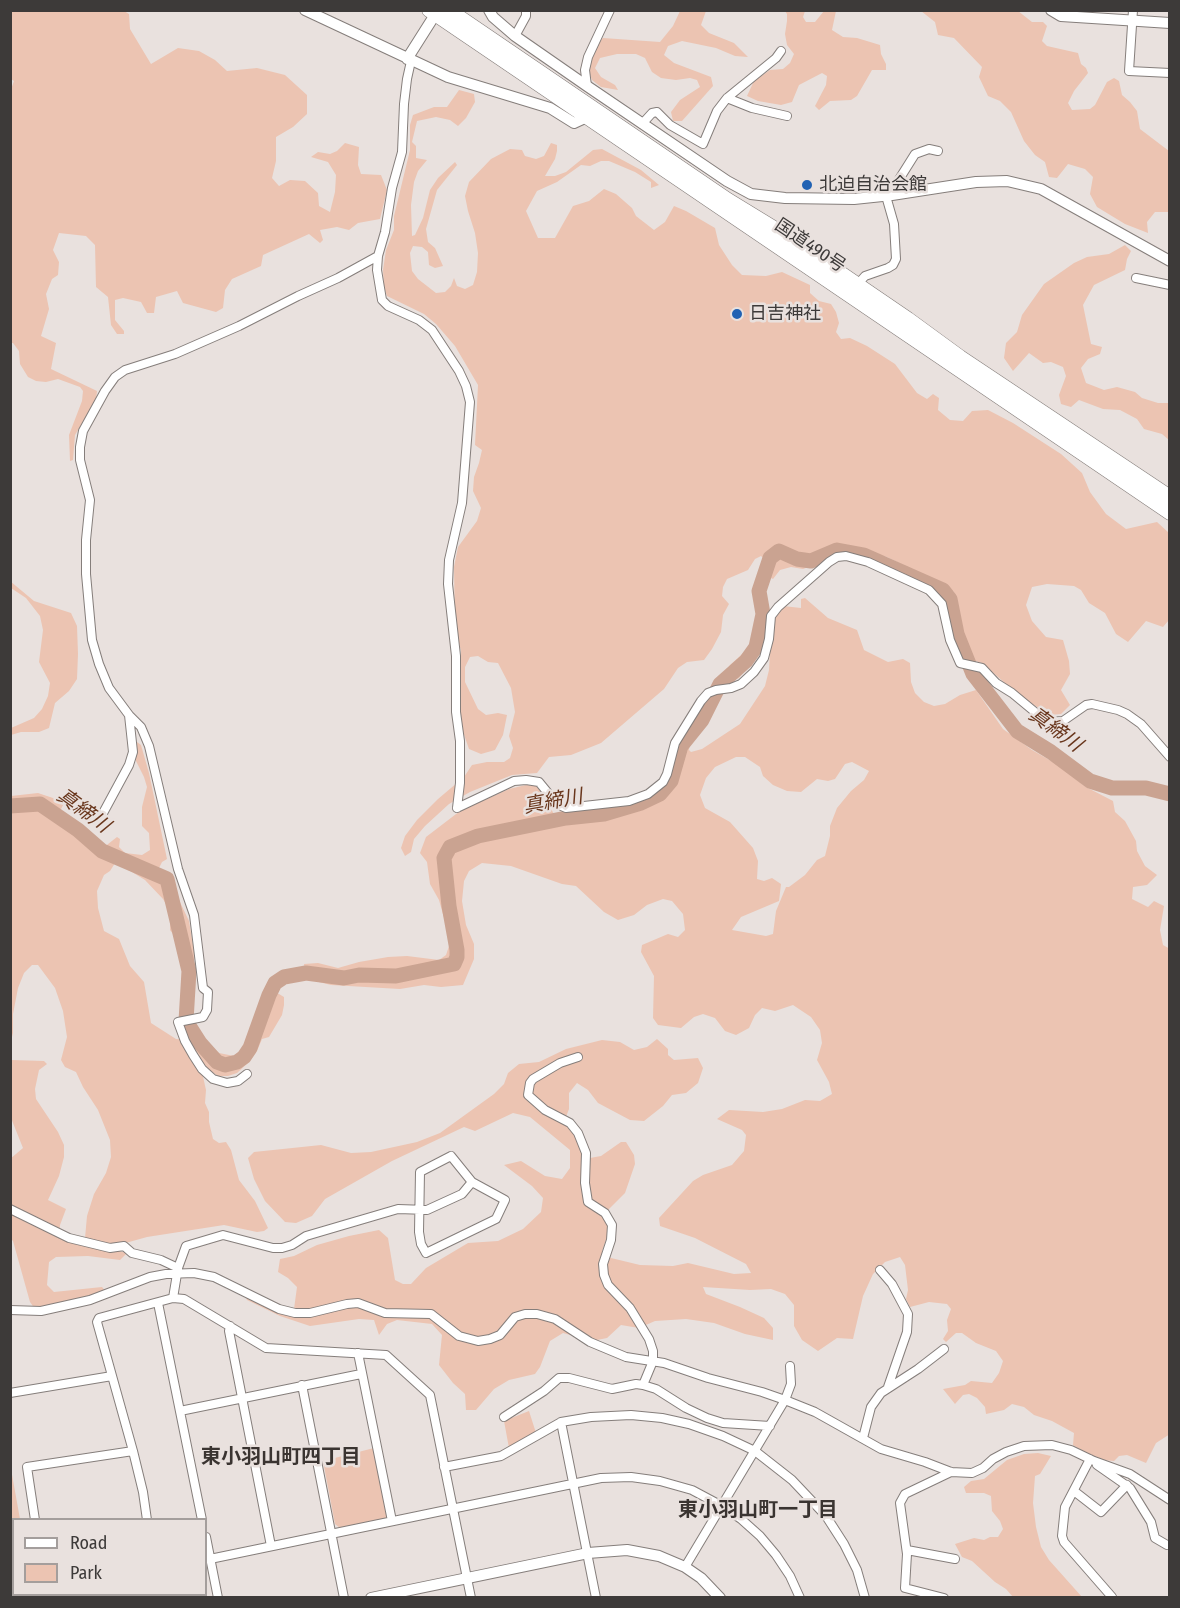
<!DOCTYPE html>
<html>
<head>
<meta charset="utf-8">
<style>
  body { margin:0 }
  #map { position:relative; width:1180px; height:1608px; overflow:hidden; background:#e9e1de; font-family:"Fira Sans Condensed",sans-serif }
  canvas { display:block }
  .frame { position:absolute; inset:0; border:12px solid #3d3a39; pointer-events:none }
  .legend { position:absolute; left:12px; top:1518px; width:195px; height:78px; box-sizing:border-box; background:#e9e1de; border:2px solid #a49e9c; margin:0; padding:8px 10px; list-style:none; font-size:18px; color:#3d3a39 }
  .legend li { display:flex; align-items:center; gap:12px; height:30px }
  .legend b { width:30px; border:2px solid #a49e9c }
</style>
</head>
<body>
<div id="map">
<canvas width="1180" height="1608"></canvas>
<div class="frame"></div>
<ul class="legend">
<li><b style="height:8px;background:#fff"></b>Road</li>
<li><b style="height:16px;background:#ecc4b2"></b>Park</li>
</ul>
</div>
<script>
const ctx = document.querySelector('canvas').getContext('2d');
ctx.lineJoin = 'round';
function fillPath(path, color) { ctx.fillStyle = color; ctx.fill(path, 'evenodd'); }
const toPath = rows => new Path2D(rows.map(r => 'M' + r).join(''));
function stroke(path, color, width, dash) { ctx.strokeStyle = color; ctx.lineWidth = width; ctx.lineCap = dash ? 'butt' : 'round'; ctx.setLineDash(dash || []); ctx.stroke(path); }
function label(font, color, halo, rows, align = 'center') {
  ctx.font = font + ' "Fira Sans Condensed","Noto Sans JP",sans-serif'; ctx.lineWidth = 5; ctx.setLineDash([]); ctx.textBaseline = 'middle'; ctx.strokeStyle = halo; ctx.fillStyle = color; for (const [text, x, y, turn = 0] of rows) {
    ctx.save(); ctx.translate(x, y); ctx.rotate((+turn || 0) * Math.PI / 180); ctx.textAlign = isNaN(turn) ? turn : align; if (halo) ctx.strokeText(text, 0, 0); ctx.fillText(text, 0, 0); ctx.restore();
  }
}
fillPath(toPath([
  [11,11,124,11,129,14,130,29,151,64,178,48,199,51,215,60,227,71,257,68,285,75,307,95,307,114,293,127,276,137,276,161,272,178,279,186,290,180,305,181,318,193,319,206,330,212,335,192,336,175,328,162,311,157,318,152,330,154,337,151,345,143,359,147,358,165,361,174,381,175,387,190,380,219,358,223,349,230,337,227,320,230,323,240,320,243,309,234,263,255,261,266,232,279,225,290,223,308,216,312,183,303,177,291,156,297,154,313,147,313,141,302,123,298,115,300,115,320,124,331,124,334,117,334,111,325,108,297,96,287,95,245,86,236,59,233,53,250,59,262,58,275,52,279,46,294,49,309,41,336,56,343,51,369,97,391,96,400,75,435,73,460,70,461,69,435,82,401,83,391,80,387,58,379,46,382,36,381,28,377,20,364,19,351,13,343,11,343,10,92,14,81,11,79],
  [680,11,706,11,701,25,709,33,734,43,748,57,735,56,716,48,682,41,668,46,664,55,674,63,711,77,713,86,682,121,673,121,671,112,680,100,700,87,697,80,690,78,676,80,661,78,652,72,645,58,636,54,617,54,600,58,595,68,601,77,615,85,618,90,601,87,592,80,588,69,597,44,603,38,660,42,673,26],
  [785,11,805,11,803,17,806,22,815,22,824,11,836,11,832,30,843,37,857,38,880,45,881,54,886,64,886,70,872,70,857,96,851,100,830,101,819,110,815,106,826,85,827,76,822,73,799,85,792,102,781,105,758,101,747,96,754,81,770,70,783,69,790,63,794,54,787,45,785,34,787,21,787,14],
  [921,11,1018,11,1032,22,1043,22,1047,26,1042,41,1047,46,1078,53,1081,64,1086,68,1088,73,1074,91,1068,103,1072,110,1090,109,1095,105,1107,82,1114,78,1119,81,1122,95,1130,102,1137,111,1140,129,1169,151,1169,212,1155,212,1147,222,1148,233,1125,224,1097,207,1090,194,1093,177,1085,169,1068,164,1057,178,1049,177,1045,162,1035,155,1024,141,1011,112,1000,101,988,96,979,77,982,67,954,38,938,35,935,22],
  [459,90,474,94,475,102,466,118,458,126,450,120,436,117,417,121,412,142,416,146,416,158,427,160,418,171,414,182,411,205,412,236,415,235,423,218,430,190,438,178,455,162,457,165,437,190,426,229,428,242,435,248,443,266,435,268,429,265,428,252,422,247,413,246,410,253,412,271,418,279,436,293,445,292,451,286,454,278,457,286,465,289,473,285,477,272,478,253,475,233,468,211,465,196,469,182,491,159,510,149,522,150,525,156,536,159,544,156,551,143,557,145,557,151,555,159,545,176,555,176,566,172,593,150,602,149,641,170,659,185,651,188,651,182,635,172,609,161,601,161,590,166,581,165,557,182,537,191,526,211,538,238,555,238,573,206,589,201,604,189,616,194,632,208,636,216,654,230,665,222,674,206,686,211,715,228,719,245,732,265,742,275,766,276,782,272,810,285,810,293,819,301,831,304,836,312,839,323,836,332,841,339,850,338,867,346,895,364,917,393,927,399,933,394,939,398,938,410,950,420,963,421,972,411,988,410,1013,423,1061,454,1082,473,1090,492,1106,514,1126,529,1157,522,1169,533,1169,620,1163,627,1146,621,1128,642,1116,634,1105,613,1089,603,1081,590,1074,586,1047,584,1032,587,1026,605,1032,621,1046,637,1063,640,1069,661,1070,674,1061,690,1070,705,1061,714,1050,715,1021,697,982,663,972,660,966,645,954,592,934,580,887,557,844,546,826,550,814,565,803,569,791,567,780,570,773,579,767,576,770,565,761,556,755,559,748,570,727,579,723,587,722,596,729,604,723,615,721,632,712,649,704,660,687,662,678,668,664,689,601,743,571,755,549,757,537,773,512,775,470,792,449,804,425,826,414,839,411,852,405,856,401,848,405,836,417,820,438,799,464,777,472,765,487,762,504,762,510,758,513,748,509,736,515,712,511,688,498,663,488,662,478,656,470,657,465,667,465,682,478,709,486,715,498,713,507,715,503,735,495,750,481,754,469,749,461,726,461,651,455,628,454,567,458,547,477,521,481,508,473,491,474,477,479,463,482,450,475,445,478,385,455,346,436,324,424,314,387,296,384,287,383,270,386,250,394,230,394,216,410,150,410,125,413,115,434,107,447,107],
  [1125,245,1131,251,1127,259,1125,270,1094,285,1083,305,1091,344,1102,347,1100,354,1088,359,1081,368,1086,383,1104,390,1117,387,1135,392,1142,398,1158,403,1169,403,1169,440,1162,434,1144,429,1137,419,1120,410,1103,409,1079,400,1071,407,1061,404,1059,395,1066,376,1063,367,1051,362,1043,363,1029,353,1013,371,1004,358,1006,343,1017,332,1022,315,1044,284,1074,263,1087,257,1109,254],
  [10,581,34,601,71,613,77,626,78,654,77,679,69,691,55,703,49,728,39,732,21,732,11,735,11,728,34,718,42,709,48,696,50,683,39,662,43,630,40,616,26,598,11,588],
  [805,598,828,618,857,630,864,650,888,662,903,659,910,663,911,682,915,693,924,702,934,706,945,704,960,695,976,690,1003,729,1032,750,1060,766,1086,787,1113,801,1115,812,1125,821,1136,841,1137,851,1145,866,1157,875,1147,885,1133,887,1132,899,1148,907,1154,901,1164,906,1160,930,1163,945,1170,949,1170,1434,1156,1443,1146,1463,1127,1455,1119,1456,1114,1461,1103,1460,1088,1454,1073,1445,1074,1433,1052,1421,1034,1415,1024,1407,1012,1404,1004,1410,986,1414,985,1407,977,1398,969,1394,963,1395,955,1404,943,1389,965,1385,971,1381,992,1383,999,1373,1003,1361,996,1351,976,1343,962,1333,956,1333,946,1342,943,1339,948,1331,947,1320,951,1309,947,1304,929,1302,910,1307,906,1299,908,1290,905,1265,900,1257,885,1262,873,1274,863,1296,853,1339,837,1338,818,1351,802,1340,794,1326,794,1305,785,1294,771,1289,750,1290,703,1287,706,1294,740,1307,764,1318,773,1328,773,1340,745,1334,714,1323,686,1319,655,1321,639,1328,621,1325,607,1338,592,1341,563,1333,550,1341,540,1367,535,1374,509,1380,494,1389,476,1410,466,1410,465,1394,453,1383,439,1365,442,1335,432,1324,397,1320,387,1324,379,1335,374,1320,359,1319,310,1326,280,1316,247,1300,245,1295,256,1300,294,1309,297,1287,288,1278,278,1272,280,1259,294,1256,317,1245,349,1236,379,1230,388,1238,395,1280,403,1284,411,1284,426,1268,468,1243,498,1241,523,1229,541,1212,543,1198,532,1186,504,1165,521,1161,545,1176,562,1179,570,1168,570,1150,530,1117,513,1113,475,1131,464,1127,392,1161,325,1199,312,1216,296,1223,285,1222,265,1201,254,1179,248,1158,254,1152,321,1145,351,1153,371,1152,417,1142,440,1133,494,1094,504,1084,508,1073,519,1064,539,1062,566,1049,602,1040,620,1042,634,1050,647,1047,657,1039,668,1049,668,1055,674,1060,698,1058,703,1068,698,1083,686,1093,672,1095,663,1106,644,1121,630,1120,598,1103,588,1090,577,1083,569,1093,569,1109,564,1122,578,1138,590,1158,601,1156,621,1142,626,1142,634,1155,635,1164,625,1193,603,1215,608,1222,608,1234,602,1251,611,1258,640,1265,673,1266,688,1263,734,1274,751,1273,746,1264,695,1238,660,1226,659,1218,693,1181,703,1175,732,1165,744,1151,746,1135,742,1130,717,1119,729,1110,763,1112,782,1109,805,1100,820,1101,832,1094,829,1082,817,1060,822,1043,820,1030,811,1017,793,1005,775,1011,762,1008,755,1015,749,1028,736,1035,725,1031,715,1018,703,1014,694,1017,681,1028,658,1025,653,1018,654,976,641,952,642,945,668,934,678,937,685,930,683,914,672,901,663,899,647,905,634,915,618,920,604,912,576,886,562,884,511,866,482,863,469,871,464,881,462,901,466,925,474,944,474,959,463,985,441,987,424,985,400,989,331,985,307,979,304,964,318,963,338,968,359,962,388,957,407,956,439,960,446,955,449,946,448,932,439,900,430,884,427,862,420,853,426,837,460,811,509,789,526,785,536,786,550,802,551,809,554,814,563,815,613,808,641,807,666,794,675,781,682,766,680,741,712,693,723,693,709,718,690,743,689,750,691,752,702,749,740,724,765,686,769,670,770,653,763,648,739,678,727,683,722,679,730,665,749,648,756,628,767,611,783,606,801,608,801,599],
  [736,757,745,757,760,767,763,776,773,785,787,791,801,792,817,779,828,781,835,779,845,764,852,762,869,771,864,780,851,791,837,808,830,826,830,836,825,856,817,860,805,875,789,887,786,887,776,911,773,934,766,936,732,930,741,917,779,901,781,884,772,878,764,881,757,879,758,861,753,848,730,822,705,808,700,795,706,778,715,767],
  [137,742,141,745,149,773,167,859,162,862,159,868,168,877,189,921,195,957,193,964,184,963,177,939,170,930,170,911,163,899,145,880,119,864,117,860,110,871,104,875,97,891,98,908,104,931,119,939,130,966,144,982,151,1023,176,1039,190,1040,196,1033,219,1053,234,1056,245,1046,274,991,284,997,284,1005,282,1015,269,1037,262,1039,257,1051,249,1062,237,1073,228,1076,218,1076,208,1069,202,1072,206,1090,205,1103,209,1112,209,1122,213,1139,219,1143,226,1142,231,1150,239,1180,255,1201,268,1228,264,1231,257,1232,224,1225,147,1237,122,1244,108,1245,85,1238,87,1216,94,1194,106,1173,111,1157,110,1140,98,1110,83,1087,76,1072,65,1067,61,1060,67,1037,63,1011,55,988,38,965,32,965,24,973,18,988,13,1014,13,1033,11,1041,11,796,38,793,59,800,66,799,60,811,75,831,103,848,117,837,120,839,119,847,125,853,142,855,150,850,149,833,142,826,142,807,147,787,144,777,135,759],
  [11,1060,44,1061,47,1064,39,1070,35,1089,36,1099,58,1132,64,1145,64,1157,59,1176,48,1200,66,1209,60,1225,59,1237,127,1253,120,1260,88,1256,56,1257,49,1262,47,1285,54,1292,102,1287,106,1292,35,1309,30,1302,13,1241,11,1239,10,1159,23,1148,11,1118],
  [529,1411,536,1433,509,1448,504,1421],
  [374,1448,389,1519,340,1528,335,1524,323,1461],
  [1038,1453,1051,1456,1040,1474,1035,1476,1033,1503,1036,1527,1041,1547,1049,1560,1082,1597,1013,1597,1006,1589,995,1582,972,1561,962,1557,955,1544,974,1538,984,1540,990,1537,998,1537,1003,1529,1000,1521,992,1511,991,1496,984,1493,966,1493,964,1487,971,1481,984,1479,1007,1460,1024,1454],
  [11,1469,20,1519,14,1520,14,1594,36,1595,37,1597,11,1597]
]), '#ecc4b2');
stroke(toPath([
  [10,806,40,804,78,830,102,851,167,879,189,971,186,1021,200,1043,217,1062,225,1065,237,1062,244,1057,250,1048,269,995,275,983,284,977,306,973,344,978,359,975,396,976,454,964,457,957,457,950,449,906,444,858,450,847,478,836,566,818,604,814,641,803,660,794,671,781,681,746,702,720,720,684,746,661,756,647,763,614,759,591,770,558,779,551,797,559,811,561,837,550,864,555,943,590,950,599,957,634,973,674,1017,731,1051,752,1090,781,1112,788,1146,788,1170,794]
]), '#caa391', 15);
const minor = toPath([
  [1133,10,1129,71,1170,73],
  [515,36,526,16,526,10],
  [411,61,407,79,404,104,402,152,392,188,385,232,378,256,377,270,382,300,388,306,419,320,432,330,459,371,466,386,470,402,462,503,449,560,448,584,456,656,456,712,460,741,460,783,457,808],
  [587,86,585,70,588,57,610,10],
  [727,98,752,108,787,116],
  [642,124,652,113,657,112,670,125,703,144,717,111,727,98,776,58,781,51],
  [892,195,893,189,915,154,929,149,938,151],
  [1136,278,1170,285],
  [855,287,865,276,888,268,893,265,896,259,894,224,886,196],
  [457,808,514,781,526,780,539,782,557,804,566,808,629,801,648,794,663,782,667,774,675,743,701,701,708,693,716,690,731,688,741,684,754,672,764,658,769,639,771,616,778,607,829,562,837,557,846,556,868,562,929,590,942,604,950,640,960,663,982,668,996,683,1012,693,1047,722,1063,721,1086,705,1092,704,1118,710,1127,714,1141,724,1170,757],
  [102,815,129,765,133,752,129,715],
  [247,1074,238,1081,227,1083,213,1079,202,1069,193,1055,185,1041,178,1022,203,1017,207,1010,208,992,203,988,202,980,194,915,178,869,149,746,141,727,129,715,109,688,99,664,92,640,86,574,86,540,90,500,80,460,80,447,83,431,105,391,115,377,125,370,175,354,239,326,298,296,338,278,378,256],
  [451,1156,472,1182,505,1200,496,1219,426,1253,421,1244,419,1232,420,1172,451,1156],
  [10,1209,69,1238,110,1248,124,1246,132,1253,161,1260,178,1268,173,1298],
  [178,1268,186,1246,223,1235,273,1248,282,1248,292,1245,306,1236,398,1209,427,1210,462,1194,472,1182],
  [880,1270,892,1284,908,1314,907,1332,888,1387],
  [158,1303,202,1520],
  [10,1310,41,1311,90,1300,150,1277,166,1274,194,1273,214,1277,279,1309,295,1313,310,1313,347,1304,358,1303,385,1313,431,1314,459,1336,478,1341,490,1339,500,1335,515,1317,525,1314,537,1314,555,1319,590,1342,626,1357,664,1363,708,1378,762,1392,785,1400,815,1412,881,1449,925,1462,951,1472,972,1473,983,1468,993,1459,1006,1452,1024,1446,1052,1445,1071,1450,1094,1461,1130,1474,1170,1500],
  [230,1326,229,1331,271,1546],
  [358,1353,392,1521],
  [302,1385,344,1598],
  [643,1385,656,1389,686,1408,707,1418,723,1423,770,1426],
  [10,1393,112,1376],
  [180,1411,361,1374],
  [504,1417,544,1391,559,1378,569,1378,612,1389,636,1384,643,1385,653,1361,653,1351,649,1339,630,1308,608,1285,604,1275,603,1264,611,1240,612,1225,605,1213,588,1202,585,1183,586,1153,578,1133,570,1123,545,1110,528,1095,530,1083,533,1079,560,1063,578,1057],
  [561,1422,596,1598],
  [863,1438,871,1407,881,1393,918,1369,944,1349],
  [1090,1459,1065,1507,1062,1536,1064,1542,1112,1597],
  [1097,1465,1130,1488,1151,1522,1155,1538,1167,1545],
  [444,1467,501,1456,561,1422,591,1417,631,1415,662,1418,689,1424,723,1436,755,1451,792,1480,826,1516,844,1544,857,1570,865,1598],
  [1074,1491,1101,1512,1127,1485],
  [35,1520,27,1467,133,1451],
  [147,1520,143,1492,133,1451,97,1322,99,1318,173,1298,184,1299,266,1348,386,1355,430,1395,471,1598],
  [206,1537,218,1598],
  [907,1550,955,1559],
  [210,1559,601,1478,631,1477,660,1481,692,1490,722,1506,741,1519,760,1536,776,1555,790,1576,800,1598],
  [685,1567,785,1400,791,1384,790,1366],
  [158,1594,159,1598],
  [944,1598,905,1588,907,1554,900,1503,905,1494,951,1472]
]);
const tertiary = toPath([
  [305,10,448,77,550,108,574,123,587,117],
  [489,10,493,17,515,36,587,86,727,181,751,194,785,198,854,199,892,195,976,182,1007,181,1041,189,1170,261],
  [1051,10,1061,16,1170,23],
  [407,59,438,10],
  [371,1598,588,1553,627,1550,659,1556,685,1567,701,1578,720,1598]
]);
const trunk = toPath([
  [429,10,1170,513],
  [449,10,728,200,782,233,908,319,960,357,1170,497]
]);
stroke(minor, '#857e7b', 10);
stroke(tertiary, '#857e7b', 12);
stroke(trunk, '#857e7b', 15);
stroke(minor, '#fff', 8);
stroke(tertiary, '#fff', 10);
stroke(trunk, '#fff', 14);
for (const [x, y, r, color] of [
  [807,185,6,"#2162b3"],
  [737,314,6,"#2162b3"]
]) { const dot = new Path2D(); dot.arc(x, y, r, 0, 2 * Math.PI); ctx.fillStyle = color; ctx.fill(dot); stroke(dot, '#e9e1de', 2); }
label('18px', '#3d3a39', '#e9e1de', [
  ["北迫自治会館",819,185],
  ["日吉神社",749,314]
], 'left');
label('18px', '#3d3a39', '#e9e1de', [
  ["国道490号",810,246,34]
]);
label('italic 20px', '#69361c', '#e9e1de', [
  ["真締川",1055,730,36],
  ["真締川",553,802,-10],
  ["真締川",83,811,36]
]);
label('bold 20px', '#3a3431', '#e9e1de', [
  ["東小羽山町四丁目",281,1457],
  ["東小羽山町一丁目",758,1510]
]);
</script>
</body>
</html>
